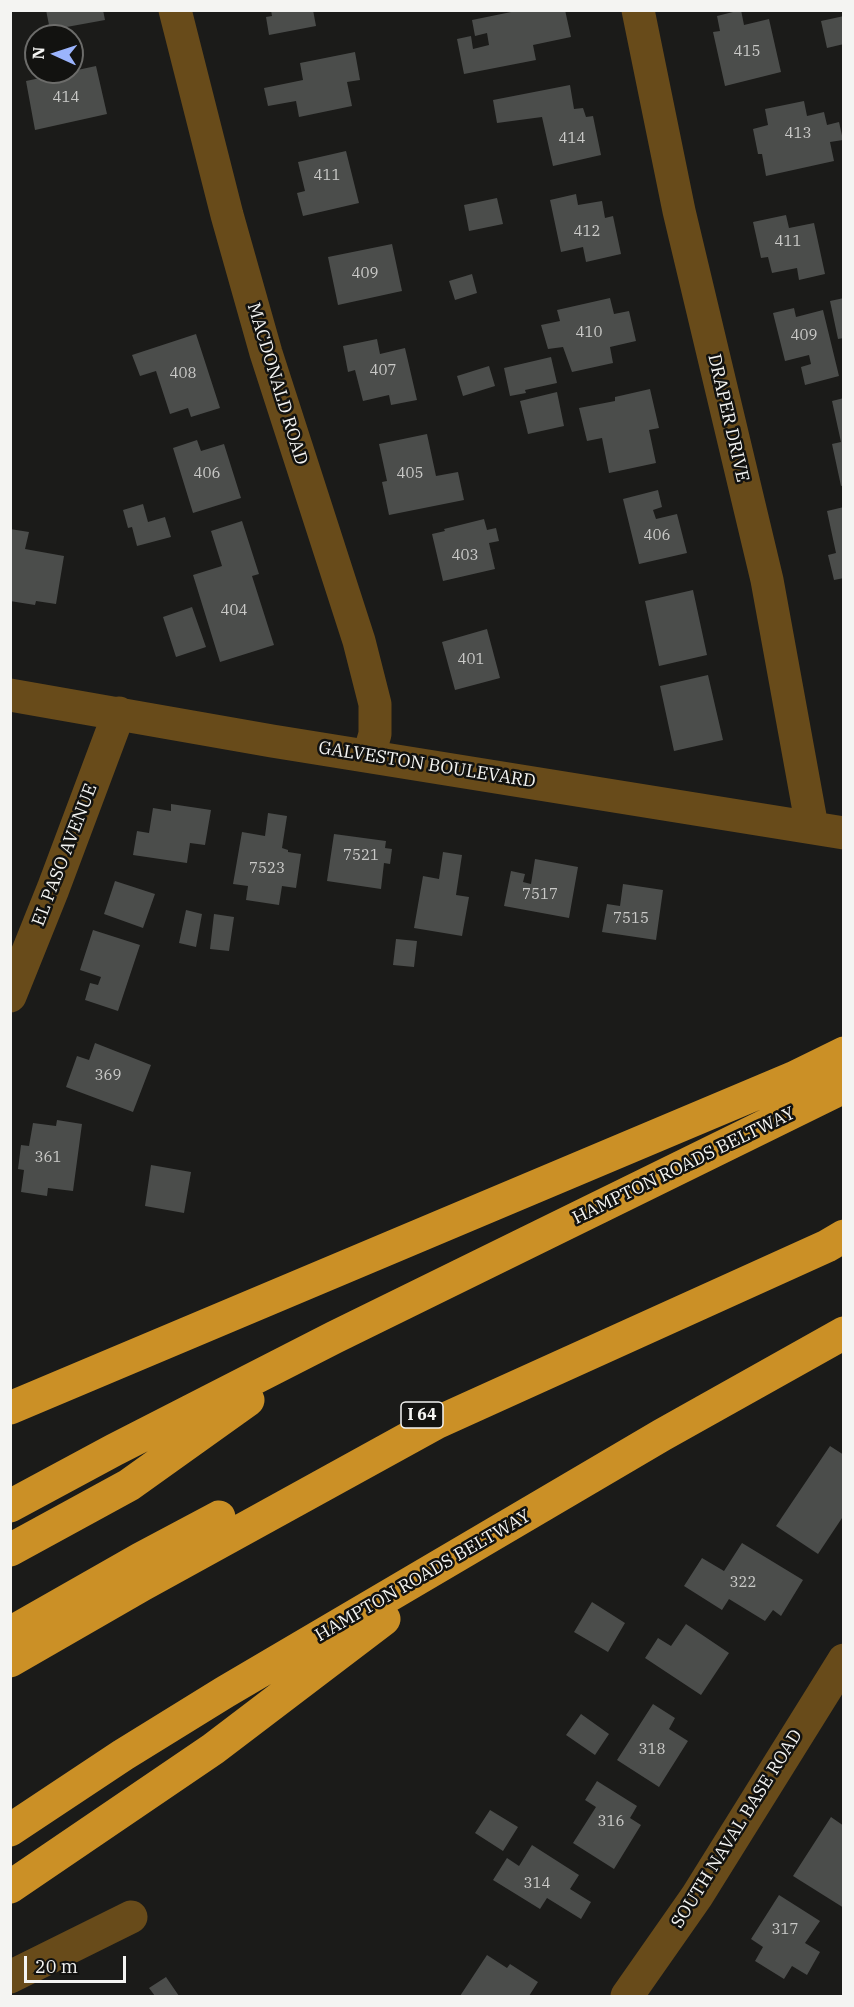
<!DOCTYPE html>
<html>
<head>
<meta charset="utf-8">
<style>
  body { margin:0 }
  #map { position:relative; width:854px; height:2007px; overflow:hidden; background:#1b1b19; font-family:"IBM Plex Serif",serif }
  canvas { display:block }
  .frame { position:absolute; inset:0; border:12px solid #f4f4f2; pointer-events:none }
  .north { position:absolute; left:24px; top:24px; width:60px; height:60px; box-sizing:border-box; background:#121210; border:2px solid #6c6c6a; border-radius:50%; rotate:273deg; font-size:16px; font-weight:700; line-height:24px; text-align:center; color:#f4f4f2 }
  .north::after { content:''; display:block; margin:auto; width:21px; height:27px; background:#9bb4fd; clip-path:polygon(50% 0,100% 100%,50% 72%,0 100%) }
  .scale { position:absolute; left:24px; top:1956px; width:102px; height:27px; box-sizing:border-box; border:3px solid #f4f4f2; border-top:0; padding-left:8px; font-size:18px; line-height:21px; white-space:nowrap; color:#f4f4f2; -webkit-text-stroke:4px #121210; paint-order:stroke }
</style>
</head>
<body>
<div id="map">
<canvas width="854" height="2007"></canvas>
<div class="frame"></div>
<div class="north">N</div>
<div class="scale">20 m</div>
</div>
<script>
const ctx = document.querySelector('canvas').getContext('2d');
ctx.lineJoin = 'round';
function fillPath(path, color) { ctx.fillStyle = color; ctx.fill(path, 'evenodd'); }
const toPath = rows => new Path2D(rows.map(r => 'M' + r).join(''));
function stroke(path, color, width, dash) { ctx.strokeStyle = color; ctx.lineWidth = width; ctx.lineCap = dash ? 'butt' : 'round'; ctx.setLineDash(dash || []); ctx.stroke(path); }
function label(font, color, halo, rows, align = 'center') {
  ctx.font = font + ' "IBM Plex Serif",serif'; ctx.lineWidth = 5; ctx.setLineDash([]); ctx.textBaseline = 'middle'; ctx.strokeStyle = halo; ctx.fillStyle = color; for (const [text, x, y, turn = 0] of rows) {
    ctx.save(); ctx.translate(x, y); ctx.rotate((+turn || 0) * Math.PI / 180); ctx.textAlign = isNaN(turn) ? turn : align; if (halo) ctx.strokeText(text, 0, 0); ctx.fillText(text, 0, 0); ctx.restore();
  }
}
fillPath(toPath([
  [46,10,103,10,105,20,50,30],
  [271,10,313,10,316,26,269,35,266,17,272,16],
  [521,10,565,10,571,37,533,45,536,60,464,74,457,39,471,36,473,49,489,45,487,33,475,36,472,20],
  [741,10,744,25,769,19,781,72,725,86,713,32,720,31,717,16],
  [844,16,844,44,827,48,821,21],
  [355,52,360,80,347,82,352,106,299,117,296,101,268,106,264,88,303,80,300,63],
  [96,66,107,114,35,130,26,81],
  [570,85,574,109,583,108,586,117,593,116,601,155,553,166,542,117,497,123,493,100],
  [804,101,807,116,824,112,827,125,839,122,843,140,830,142,834,161,766,176,762,154,758,154,753,129,768,125,765,109],
  [346,151,359,203,303,216,297,193,305,191,298,162],
  [576,194,578,205,602,201,605,218,613,216,621,254,586,262,583,247,561,252,550,200],
  [497,198,503,224,469,231,464,205],
  [786,215,789,228,814,223,825,274,799,280,797,268,772,273,768,257,761,258,753,222],
  [392,244,402,291,338,305,328,257],
  [472,274,477,293,455,300,449,281],
  [610,298,614,314,629,311,636,341,610,347,613,363,572,372,563,347,548,349,541,325,560,321,557,310],
  [844,298,844,338,838,339,830,301],
  [794,308,796,317,823,310,839,376,805,385,801,367,811,364,809,355,785,361,773,313],
  [196,334,220,408,191,417,188,408,170,414,156,371,140,376,132,355],
  [377,339,380,354,405,348,417,400,391,405,389,395,363,401,355,370,348,372,343,346],
  [551,357,557,383,525,390,526,393,510,396,504,368],
  [489,366,495,386,463,396,457,376],
  [650,389,659,428,649,430,656,463,609,473,602,438,587,441,579,408,615,401,615,397],
  [557,392,564,426,528,434,520,401],
  [844,398,844,485,841,486,832,444,841,442,832,401],
  [427,434,436,476,458,472,464,500,389,515,382,482,387,481,379,444],
  [197,440,201,451,224,444,241,498,193,513,173,448],
  [658,490,662,507,653,510,656,519,677,514,687,553,639,564,623,499],
  [143,504,148,522,165,517,171,537,137,546,132,527,128,528,123,510],
  [844,507,844,578,834,580,828,555,836,553,827,511],
  [484,519,487,530,496,528,499,541,489,543,495,569,443,581,432,534,445,531,444,529],
  [242,521,259,574,252,576,274,645,220,662,193,575,222,566,211,531],
  [10,529,29,532,25,549,64,556,56,604,36,601,35,605,10,601],
  [693,590,707,655,659,666,645,601],
  [192,607,206,647,176,657,163,617],
  [487,629,500,678,455,690,442,642],
  [708,675,723,740,674,751,660,686],
  [171,804,211,810,205,845,190,843,187,863,133,855,137,831,149,833,153,808,171,811],
  [268,813,287,816,282,848,288,850,288,852,301,854,296,888,282,886,279,905,246,900,248,886,233,884,242,832,265,836],
  [334,834,386,841,385,848,392,849,390,864,384,863,381,889,327,881],
  [443,852,462,855,456,895,469,897,462,936,414,928,423,876,439,879],
  [535,859,578,867,569,918,504,906,511,871,525,874,523,882,531,884],
  [115,881,155,894,143,928,104,914],
  [623,884,663,890,656,940,602,932,607,904,620,906],
  [186,910,202,914,196,947,179,943],
  [214,914,234,917,229,951,210,949],
  [93,930,140,945,118,1011,85,1000,90,983,98,985,101,977,80,970],
  [396,939,417,941,414,967,393,965],
  [95,1043,151,1065,133,1112,66,1087,77,1056,89,1060],
  [57,1120,82,1124,73,1191,48,1188,47,1196,21,1192,24,1170,18,1169,21,1145,29,1146,33,1123,56,1126],
  [151,1165,191,1172,184,1213,145,1206],
  [830,1446,844,1455,844,1515,818,1554,776,1526],
  [742,1543,803,1580,781,1616,773,1610,765,1621,729,1599,722,1610,684,1586,702,1558,724,1571],
  [592,1602,625,1623,608,1652,574,1632],
  [686,1624,729,1653,701,1695,645,1658,658,1638,671,1646],
  [653,1704,675,1718,669,1729,688,1741,659,1787,617,1760],
  [581,1714,609,1734,595,1755,566,1735],
  [597,1781,637,1806,630,1818,641,1825,614,1869,573,1843,596,1807,585,1800],
  [490,1810,518,1827,503,1851,475,1833],
  [831,1817,844,1826,844,1908,793,1876],
  [532,1845,579,1875,570,1889,591,1902,581,1919,547,1898,540,1909,493,1880,507,1858,519,1866],
  [779,1895,820,1921,805,1943,820,1952,807,1975,792,1966,784,1979,755,1961,763,1947,751,1939],
  [487,1955,507,1968,510,1964,538,1982,529,1996,460,1996],
  [166,1977,179,1996,155,1996,149,1988]
]), '#4b4d4b');
stroke(toPath([
  [175,10,227,215,266,353,359,641,375,704,375,734,369,755],
  [638,10,679,211,767,580,812,827],
  [10,695,272,741,844,833],
  [10,996,53,889,119,713],
  [10,1977,131,1917],
  [627,1996,697,1896,844,1660]
]), '#684b1a', 33);
stroke(toPath([
  [10,1408,793,1078,844,1053],
  [10,1506,114,1450,335,1337,844,1087],
  [10,1550,129,1485,248,1400],
  [10,1633,140,1559,219,1517],
  [10,1661,142,1585,436,1423,827,1246,844,1236],
  [10,1830,123,1755,225,1692,662,1435,844,1333],
  [10,1887,213,1749,384,1619]
]), '#cb9026', 33);
label('15px', '#cacac8', null, [
  ["415",747,52],
  ["414",66,98],
  ["413",798,134],
  ["414",572,139],
  ["411",327,176],
  ["412",587,232],
  ["411",788,242],
  ["409",365,274],
  ["410",589,333],
  ["409",804,336],
  ["407",383,371],
  ["408",183,374],
  ["406",207,474],
  ["405",410,474],
  ["406",657,536],
  ["403",465,556],
  ["404",234,611],
  ["401",471,660],
  ["7521",361,856],
  ["7523",267,869],
  ["7517",540,895],
  ["7515",631,919],
  ["369",108,1076],
  ["361",48,1158],
  ["322",743,1583],
  ["318",652,1750],
  ["316",611,1822],
  ["314",537,1884],
  ["317",785,1930]
]);
for (const [x, y, w] of [
  [422,1415,42]
]) { const box = new Path2D(); box.roundRect(x - w / 2, y - 13, w, 26, 4.5); ctx.fillStyle = '#121210'; ctx.fill(box); stroke(box, '#f4f4f2', 1.5); }
label('bold 16px', '#f4f4f2', null, [
  ["I 64",422,1415]
]);
label('18px', '#f4f4f2', '#121210', [
  ["MACDONALD ROAD",277,384,73],
  ["DRAPER DRIVE",728,418,77],
  ["GALVESTON BOULEVARD",427,765,9],
  ["EL PASO AVENUE",65,855,-69],
  ["HAMPTON ROADS BELTWAY",684,1166,-26],
  ["HAMPTON ROADS BELTWAY",423,1576,-30],
  ["SOUTH NAVAL BASE ROAD",737,1829,-58]
]);
</script>
</body>
</html>
